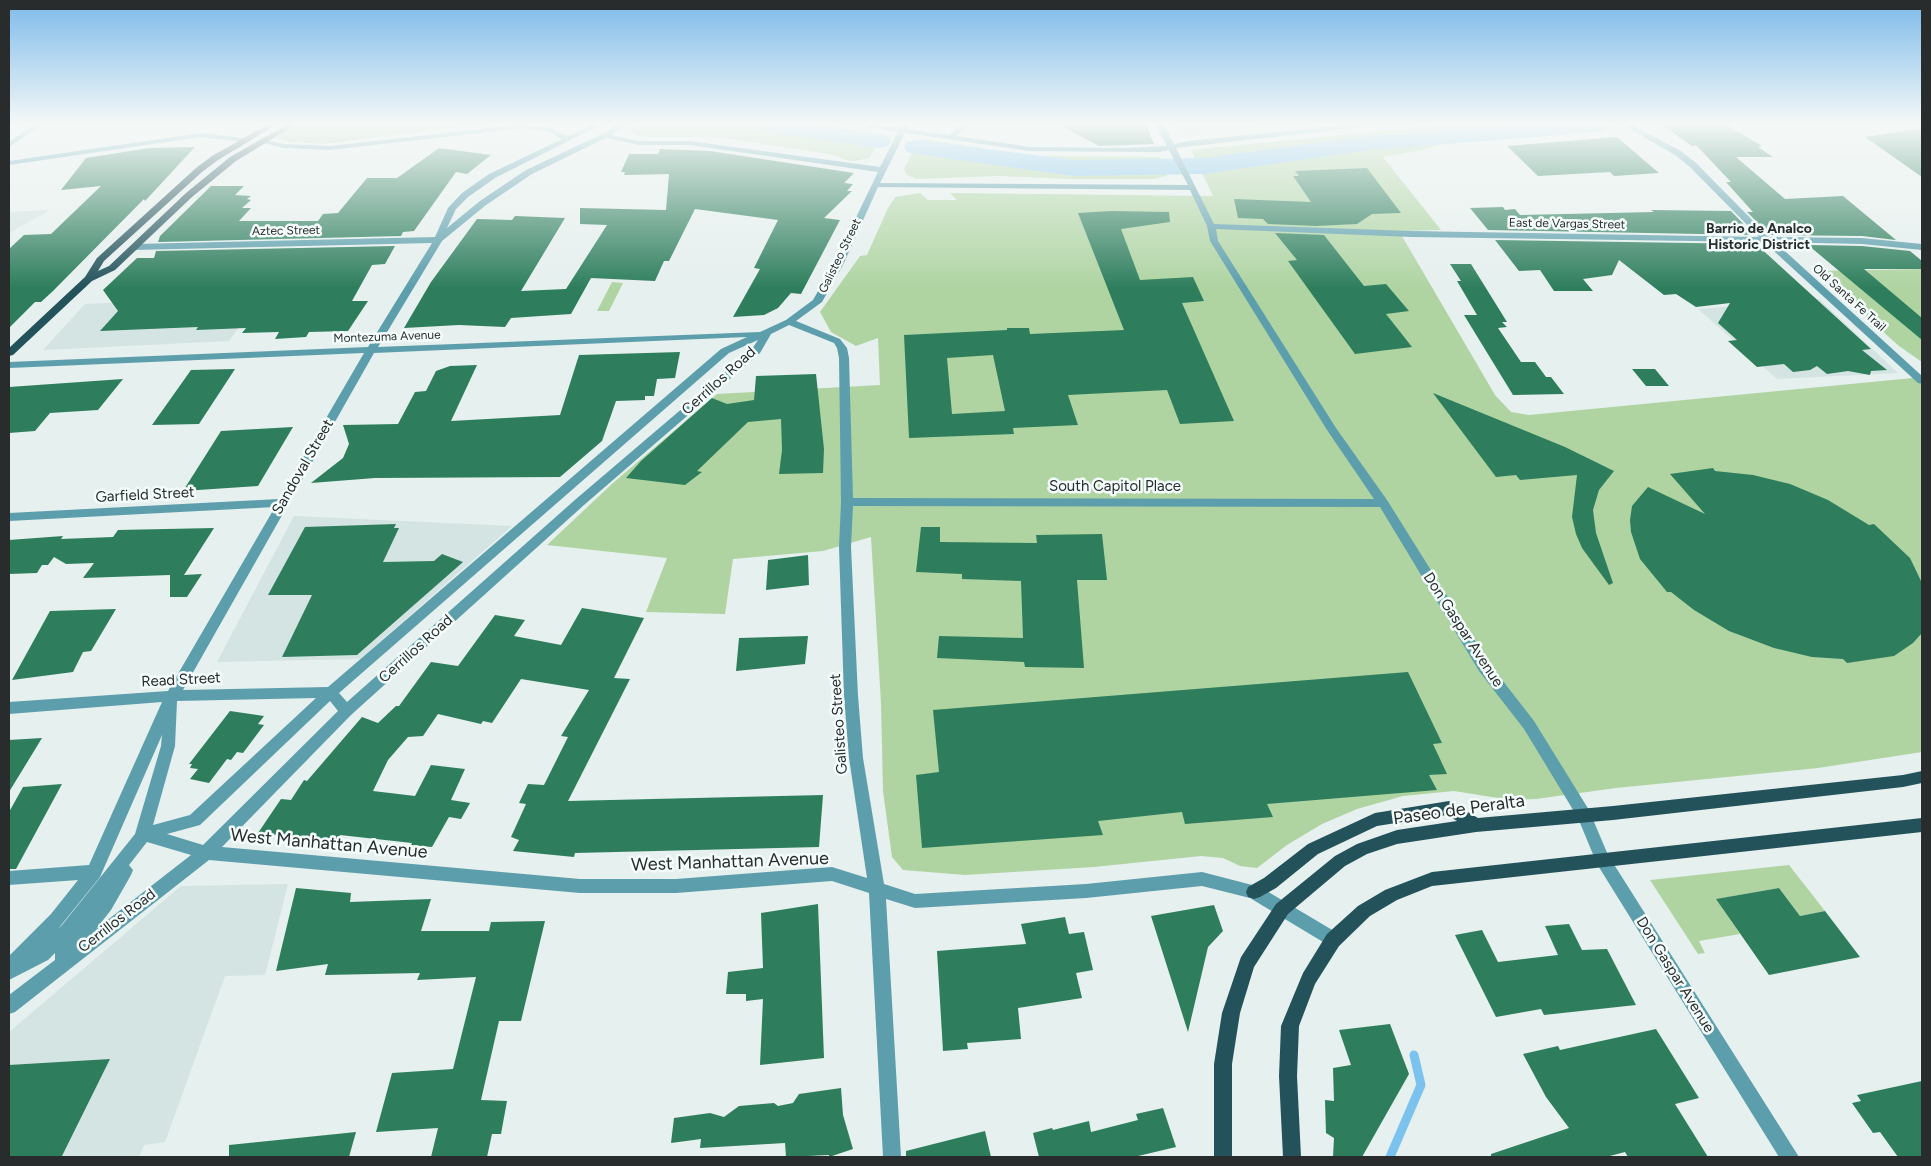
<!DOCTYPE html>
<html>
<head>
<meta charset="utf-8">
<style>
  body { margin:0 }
  #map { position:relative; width:1931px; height:1166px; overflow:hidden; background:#e6f0ee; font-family:Figtree,sans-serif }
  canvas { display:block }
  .frame { position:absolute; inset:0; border:10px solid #292c2c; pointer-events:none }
</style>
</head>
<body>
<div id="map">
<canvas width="1931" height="1166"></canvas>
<div class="frame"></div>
</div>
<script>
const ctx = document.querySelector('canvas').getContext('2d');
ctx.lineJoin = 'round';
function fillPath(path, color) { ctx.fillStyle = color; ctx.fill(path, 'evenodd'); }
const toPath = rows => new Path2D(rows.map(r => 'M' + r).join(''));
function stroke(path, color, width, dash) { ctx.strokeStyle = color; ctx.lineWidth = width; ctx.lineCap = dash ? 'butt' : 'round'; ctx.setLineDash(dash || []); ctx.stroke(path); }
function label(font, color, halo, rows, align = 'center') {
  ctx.font = font + ' Figtree,sans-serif'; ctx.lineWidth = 5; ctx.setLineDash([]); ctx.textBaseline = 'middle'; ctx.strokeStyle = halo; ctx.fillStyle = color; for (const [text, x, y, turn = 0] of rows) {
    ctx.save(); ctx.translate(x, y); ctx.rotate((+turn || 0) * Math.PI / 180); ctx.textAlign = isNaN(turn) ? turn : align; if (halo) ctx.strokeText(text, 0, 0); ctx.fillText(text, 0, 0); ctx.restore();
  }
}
fillPath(toPath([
  [1179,125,1258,125,1259,130,1186,136],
  [50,210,9,233,9,212],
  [261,296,229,341,43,350,85,304],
  [1819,299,1898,373,1777,379,1698,309],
  [294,516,512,526,360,659,217,662],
  [288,884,265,975,225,976,165,1142,144,1145,139,1157,9,1157,9,1032,181,886]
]), '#d3e4e2');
fillPath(toPath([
  [296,125,474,125,324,144,289,142,277,138,283,131],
  [638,125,820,125,882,134,870,158,854,161,845,160,835,155,718,137,644,137,636,135,631,131],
  [1443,125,1612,125,1617,127,1456,139,1422,150,1383,157,1441,230,1399,231,1495,395,1511,412,1529,415,1913,378,1922,385,1922,752,1818,768,1616,788,1536,799,1511,800,1454,791,1403,796,1357,809,1322,824,1287,845,1257,868,1240,866,1223,858,1201,856,1094,867,965,875,903,870,892,857,883,791,881,703,871,537,823,551,733,559,725,614,646,612,667,558,547,545,613,483,717,394,880,385,878,338,856,346,831,332,820,312,860,256,867,255,888,208,895,197,920,193,928,200,957,200,950,193,1213,196,1191,150],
  [924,139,1032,156,1160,157,1168,175,1155,179,1071,179,999,176,917,179,907,175,904,169,918,141],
  [1922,269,1922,362,1899,346,1815,271],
  [612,282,623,283,609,311,597,311],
  [1789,865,1825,911,1800,916,1779,888,1717,899,1740,934,1699,941,1705,953,1698,954,1650,880]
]), '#afd4a2');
stroke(toPath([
  [1390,1157,1421,1085,1414,1055]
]), '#7cc2ee', 9);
fillPath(toPath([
  [757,125,817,125,879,134,888,136,891,141,888,146,879,148,769,132,761,130,757,125],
  [1509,125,1610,125,1606,130,1598,132,1370,150,1203,174,1074,176,916,154,907,152,904,147,907,142,916,140,1074,160,1203,158,1370,136,1509,125]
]), '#7cc2ee');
fillPath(toPath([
  [1059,125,1146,125,1154,144,1099,146],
  [1662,125,1727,125,1762,146,1758,147,1773,157,1736,157,1785,199,1843,196,1896,240,1862,236,1770,235,1747,212,1753,212,1726,182,1731,182,1696,145,1692,146],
  [1922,128,1922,177,1865,137],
  [1617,137,1659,173,1614,176,1610,172,1538,176,1507,146],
  [195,147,145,201,144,199,53,291,41,302,35,302,9,328,9,249,24,235,51,234,101,186,61,190,86,158,149,148],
  [439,148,491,155,467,174,456,172,414,231,403,232,401,236,158,242,160,236,211,186,244,186,235,195,251,196,247,199,251,200,242,208,251,208,239,221,318,221,323,214,338,213,367,178,397,178],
  [660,149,710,151,854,173,844,183,853,184,847,191,852,191,824,218,840,220,801,294,791,293,778,308,764,315,733,317,760,269,754,268,778,220,695,209,669,261,664,261,655,281,591,278,571,314,511,318,505,327,459,325,404,328,431,282,477,219,512,220,515,216,565,218,521,291,566,289,607,225,580,224,580,208,666,210,669,174,624,175,625,172,621,172,629,154,658,154],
  [1367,168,1401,213,1372,214,1357,224,1316,226,1268,224,1263,219,1238,218,1234,199,1311,202,1293,176,1299,176,1295,171],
  [1503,207,1505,210,1515,209,1520,215,1654,212,1651,210,1731,211,1754,235,1488,230,1470,208],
  [1112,211,1169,212,1170,222,1121,229,1140,280,1193,277,1204,301,1182,303,1234,421,1180,424,1167,390,1068,395,1078,425,1013,428,1014,434,909,438,904,335,1007,330,1007,328,1029,328,1030,334,1124,330,1078,213],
  [993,355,1005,411,952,414,947,358],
  [1275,233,1324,235,1364,286,1386,284,1409,311,1386,314,1412,347,1355,354,1288,261,1297,260],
  [1495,240,1756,244,1871,349,1862,350,1887,370,1871,371,1870,375,1848,371,1827,374,1817,366,1810,370,1793,372,1784,364,1757,367,1728,341,1737,340,1718,323,1730,303,1696,307,1676,294,1664,295,1619,260,1612,275,1583,279,1593,291,1554,291,1540,270,1519,271],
  [1808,245,1862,246,1910,251,1922,261,1922,269,1864,269,1922,318,1922,340],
  [395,246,385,264,372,265,352,301,368,301,348,331,309,332,306,337,275,339,279,332,242,333,246,328,196,330,198,327,100,331,118,311,103,290,137,258,154,258,156,251],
  [1450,264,1471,264,1507,322,1502,322,1507,327,1498,328,1521,362,1535,362,1546,377,1551,377,1564,394,1513,395,1464,315,1477,315,1457,281,1461,281],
  [680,352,675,378,657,379,654,396,645,396,645,400,616,401,602,441,560,477,375,478,311,483,343,458,349,444,343,425,398,424,415,392,426,391,436,371,450,366,477,365,451,421,560,415,579,355],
  [235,369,199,424,152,425,191,370],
  [1632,369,1655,369,1669,386,1646,386],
  [816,374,824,449,823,473,779,474,782,450,781,419,748,422,697,471,702,472,685,485,626,478,641,461,712,398,727,404,754,400,756,376],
  [123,379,98,410,50,413,35,431,9,433,9,387],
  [1433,393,1565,447,1614,471,1599,490,1593,510,1596,533,1613,583,1609,585,1582,548,1576,534,1572,517,1577,475,1520,480,1516,475,1496,477],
  [293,427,258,486,183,491,221,431],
  [1713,468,1715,471,1753,475,1790,484,1828,500,1869,525,1874,524,1910,558,1922,583,1922,633,1913,643,1894,656,1847,663,1843,659,1812,657,1774,648,1729,631,1694,610,1671,592,1667,592,1640,559,1631,532,1630,520,1632,506,1648,487,1705,514,1670,474],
  [396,524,394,528,399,528,383,562,434,561,442,554,463,562,357,655,282,657,312,595,268,595,305,527],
  [921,527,940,527,940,542,1037,543,1036,535,1102,534,1107,580,1077,580,1084,668,1025,667,1024,662,937,658,939,636,1023,638,1021,581,962,579,962,574,916,572],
  [214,528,184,575,202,574,187,597,170,597,170,575,83,578,94,563,66,564,54,557,48,565,42,565,37,573,9,574,9,540,63,536,61,539,113,537,118,530],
  [808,555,809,585,766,590,768,560],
  [582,608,644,618,614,678,630,679,568,801,823,795,819,847,575,853,574,857,513,851,519,840,511,837,526,804,519,803,528,784,544,785,568,737,561,736,589,690,521,679,492,723,483,721,481,724,438,714,423,736,408,737,388,760,373,791,415,796,431,765,465,769,451,800,470,803,461,819,449,817,432,847,411,845,412,843,340,835,333,847,310,843,314,838,258,833,281,799,291,800,304,780,307,781,362,717,378,723,396,706,399,706,431,662,458,666,495,615,525,620,514,636,561,645],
  [116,609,91,651,83,652,73,672,12,680,50,611],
  [808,636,805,664,736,671,739,638],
  [1408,672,1442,743,1433,744,1447,774,1429,775,1437,790,1267,804,1273,817,1185,824,1182,812,1098,821,1103,835,922,848,916,775,939,772,933,710],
  [230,711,264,716,258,724,264,725,243,753,237,752,231,760,227,759,209,783,190,779,198,769,190,768,192,764,189,764],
  [42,738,9,792,9,740],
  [62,784,16,869,9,869,9,812,23,787],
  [296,888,351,893,350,902,431,899,421,931,489,931,491,922,545,921,521,1021,499,1021,481,1100,507,1101,501,1134,492,1134,487,1157,431,1157,438,1128,376,1132,392,1073,453,1069,476,977,417,980,420,973,325,975,328,964,276,971],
  [1779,888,1800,916,1825,911,1860,957,1769,975,1716,899],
  [818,904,824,1058,760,1065,763,999,746,1001,746,994,726,994,728,972,763,968,761,913],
  [1214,905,1223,931,1208,947,1188,1032,1151,916],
  [1065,917,1069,934,1084,932,1093,970,1076,973,1082,998,1018,1008,1021,1039,967,1043,968,1049,943,1051,937,951,1026,944,1021,924],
  [1569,924,1582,950,1607,949,1636,1005,1544,1015,1541,1009,1496,1017,1455,935,1482,930,1498,962,1558,955,1545,926],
  [1390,1024,1409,1074,1362,1157,1333,1157,1334,1138,1326,1133,1325,1100,1334,1101,1333,1068,1351,1065,1339,1030],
  [1656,1029,1699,1098,1675,1104,1708,1157,1628,1157,1625,1152,1606,1157,1491,1157,1491,1154,1569,1128,1546,1097,1523,1054,1558,1046,1560,1050],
  [110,1059,62,1156,9,1157,9,1065],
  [1922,1081,1922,1157,1898,1157,1880,1132,1873,1133,1852,1103,1861,1101,1857,1095],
  [841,1088,843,1115,853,1149,829,1157,829,1155,786,1157,785,1143,700,1148,701,1139,671,1143,674,1118,710,1113,724,1117,739,1106,774,1103,778,1106,793,1103,799,1094],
  [1163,1108,1176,1147,1134,1157,1039,1157,1033,1133,1052,1128,1053,1130,1089,1121,1091,1132,1138,1120,1136,1114],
  [985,1131,991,1157,906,1157,906,1151],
  [356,1132,349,1157,229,1157,229,1145]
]), '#2e7e5d');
fillPath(toPath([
  [33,125,42,125,9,147,9,142,33,125],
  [515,125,551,128,568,136,591,125,600,125,495,178,468,197,456,209,447,228,480,201,526,170,602,134,616,125,625,125,611,135,639,141,690,141,880,167,898,132,868,127,864,125,900,127,901,125,909,125,907,129,949,135,961,125,969,125,957,136,1030,147,1125,148,1167,146,1156,125,1164,125,1174,144,1188,141,1343,125,1366,125,1362,127,1176,148,1214,224,1412,231,1759,237,1690,167,1675,155,1623,125,1632,125,1681,151,1696,163,1769,237,1862,238,1922,244,1922,250,1862,244,1775,242,1922,376,1922,384,1918,383,1764,242,1412,237,1216,229,1218,241,1336,428,1387,500,1489,663,1534,721,1589,810,1608,855,1799,1157,1779,1157,1597,864,1578,818,1524,729,1479,671,1380,507,853,506,851,547,858,696,863,758,884,884,915,894,1086,884,1202,872,1260,887,1339,934,1341,940,1339,946,1333,948,1250,898,1202,886,1086,898,915,908,886,899,901,1157,883,1157,869,893,832,881,676,893,580,893,209,860,15,1012,9,1014,9,995,55,960,55,953,48,960,9,980,9,956,51,914,78,880,9,885,9,871,89,865,162,702,9,714,9,702,168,691,275,507,9,521,9,513,279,499,364,353,9,368,9,362,368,347,432,243,134,250,130,247,134,244,435,237,448,208,462,193,489,174,562,139,549,132,524,128,330,150,284,148,257,141,261,139,284,144,330,146,515,125],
  [905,133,1030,151,1159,152,1169,150,1188,185,880,183,905,133],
  [606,138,639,145,690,145,878,172,833,265,813,300,786,320,760,332,378,347,442,241,486,205,532,174,606,138],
  [878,187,1190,190,1207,226,1210,241,1327,430,1374,499,853,498,849,358,847,348,840,339,796,321,822,302,843,265,878,187],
  [789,325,834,343,837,348,839,358,841,502,839,547,844,696,849,758,867,878,832,867,676,879,580,879,222,847,351,715,584,505,760,353,771,334,789,325],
  [747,337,721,349,328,687,183,690,374,353,747,337],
  [758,340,752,349,576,499,347,702,339,693,729,353,758,340],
  [316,698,190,815,153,825,175,746,177,701,316,698],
  [330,701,338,711,203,845,167,834,200,825,330,701],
  [162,735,161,746,135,834,62,925,58,929,100,877,162,735],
  [147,842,191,855,96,929,111,910,131,875,133,870,129,865,147,842],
  [201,133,244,138,248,140,244,142,201,137,9,165,9,161,201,133]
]), '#5d9eac');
fillPath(toPath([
  [267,125,276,125,218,160,202,172,104,261,98,271,109,266,186,193,230,157,286,125,295,125,236,161,192,197,115,270,92,281,13,355,9,356,9,348,85,277,97,258,196,168,212,156,267,125],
  [1922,771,1922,783,1903,787,1613,820,1476,832,1397,844,1367,854,1345,866,1288,914,1254,967,1240,1013,1232,1064,1232,1157,1214,1157,1214,1064,1222,1013,1241,957,1276,904,1335,856,1357,844,1397,830,1457,821,1447,815,1377,826,1318,854,1276,888,1260,897,1254,899,1248,897,1246,892,1248,887,1264,878,1308,844,1375,813,1449,801,1478,818,1613,806,1903,775,1922,771],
  [1922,818,1922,832,1432,886,1397,900,1370,916,1339,946,1315,984,1299,1026,1297,1076,1301,1157,1283,1157,1279,1076,1281,1026,1303,973,1327,934,1358,906,1385,890,1432,872,1922,818]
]), '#23525b');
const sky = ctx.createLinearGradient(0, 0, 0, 288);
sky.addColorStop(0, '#7dbaea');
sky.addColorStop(0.43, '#f4f8f7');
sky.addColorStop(1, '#f4f8f700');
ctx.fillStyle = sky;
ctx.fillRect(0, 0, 1931, 288);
label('12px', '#292c2c', '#f4fdfc', [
  ["East de Vargas Street",1567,224,1],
  ["Aztec Street",286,231,-1],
  ["Galisteo Street",840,256,-64],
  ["Old Santa Fe Trail",1849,298,42],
  ["Montezuma Avenue",387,337,-2]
]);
label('bold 14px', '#292c2c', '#f4fdfc', [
  ["Barrio de Analco",1759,229],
  ["Historic District",1759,245]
]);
label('15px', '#292c2c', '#f4fdfc', [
  ["Cerrillos Road",719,381,-42],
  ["Sandoval Street",303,467,-60],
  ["South Capitol Place",1115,487],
  ["Garfield Street",145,495,-3],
  ["Don Gaspar Avenue",1463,630,57],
  ["Cerrillos Road",416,649,-42],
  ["Read Street",181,680,-3],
  ["Galisteo Street",839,724,-94],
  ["Cerrillos Road",117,921,-38],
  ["Don Gaspar Avenue",1675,975,58]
]);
label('18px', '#292c2c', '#f4fdfc', [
  ["Paseo de Peralta",1459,810,-8],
  ["West Manhattan Avenue",329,844,5],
  ["West Manhattan Avenue",730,862,-2]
]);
</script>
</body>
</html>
